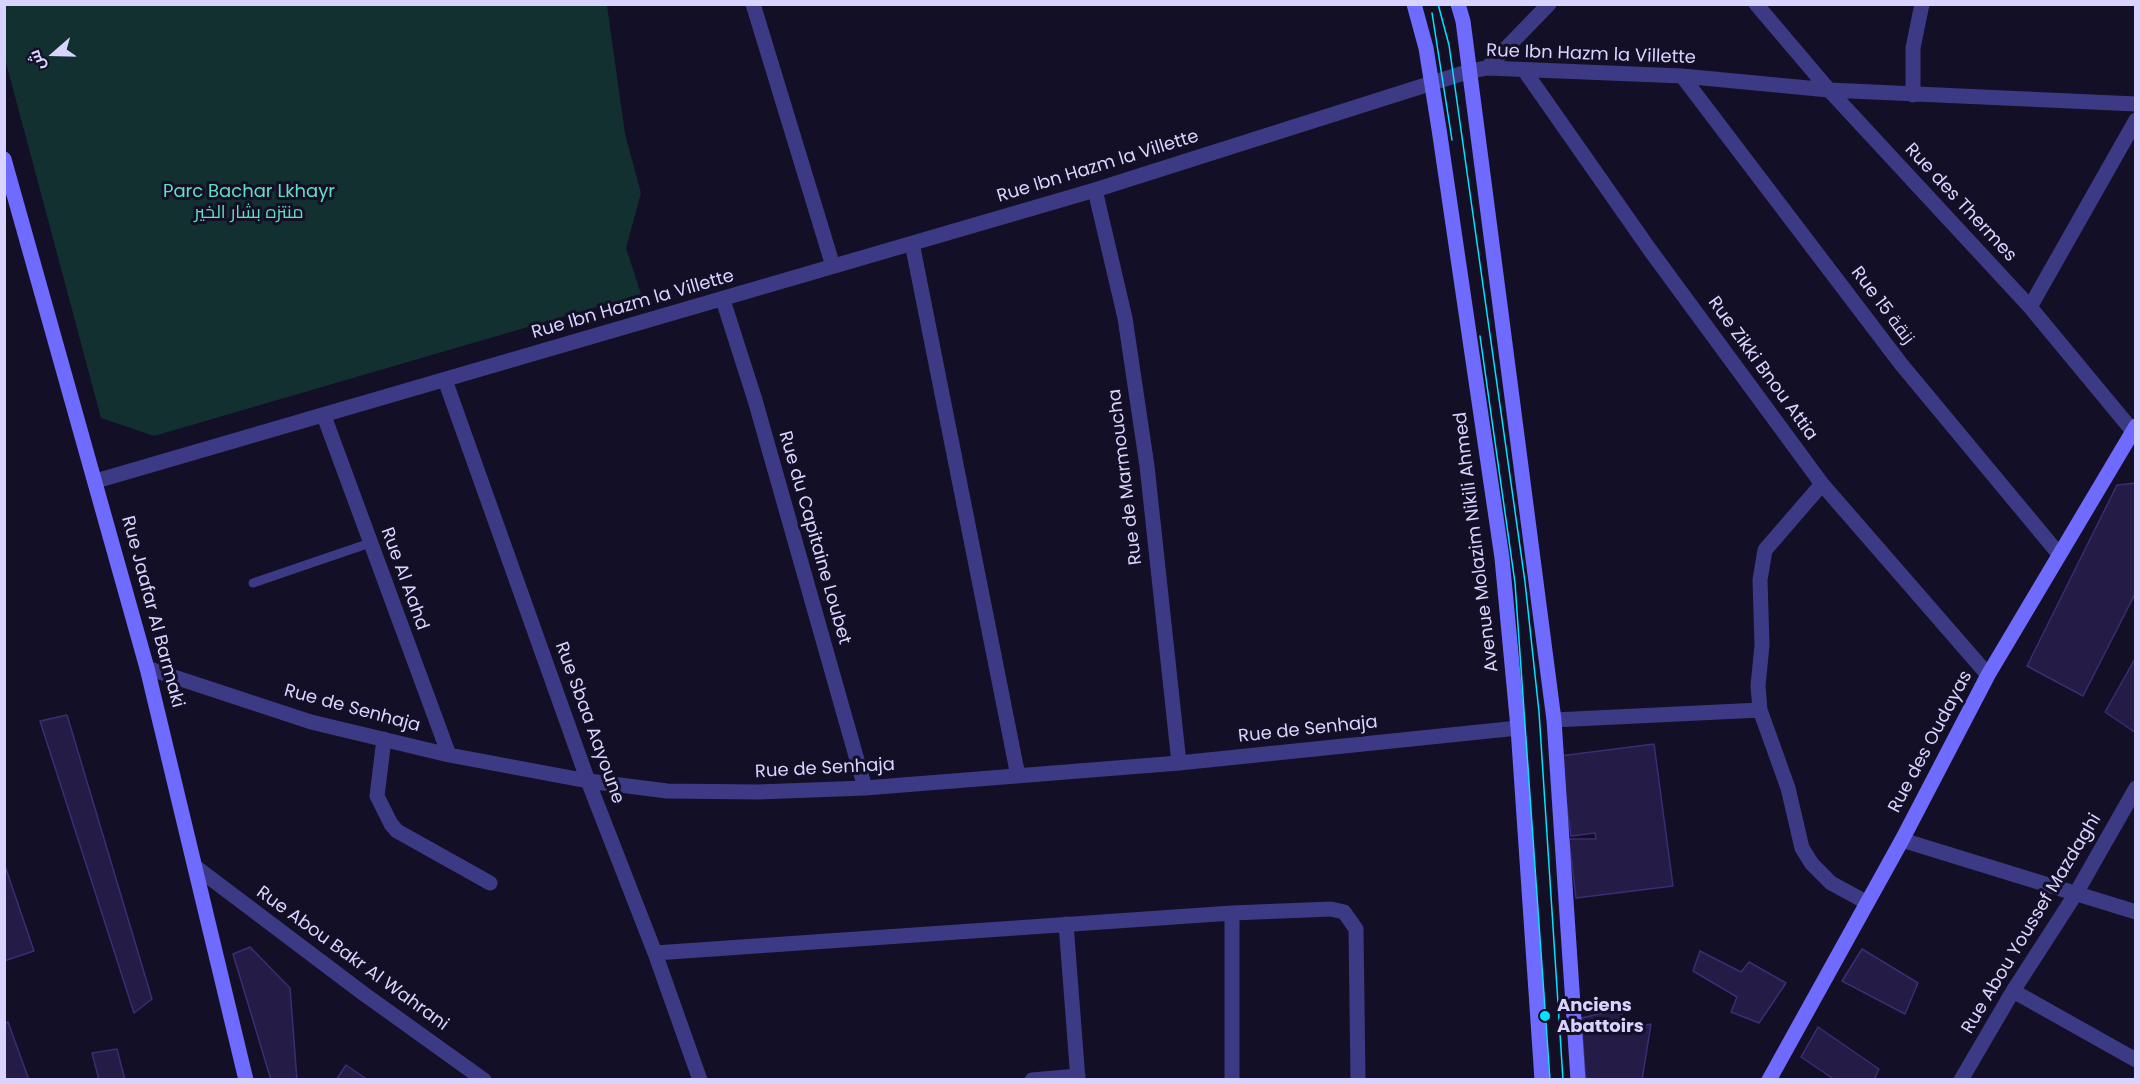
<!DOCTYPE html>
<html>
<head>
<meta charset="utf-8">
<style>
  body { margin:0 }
  #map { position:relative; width:2140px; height:1084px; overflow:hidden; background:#130f26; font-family:Poppins,Cairo,sans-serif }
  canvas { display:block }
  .frame { position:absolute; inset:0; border:6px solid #d9d4ff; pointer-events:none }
  .north { position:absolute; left:24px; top:24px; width:60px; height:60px; -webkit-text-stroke:4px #130f26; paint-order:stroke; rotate:250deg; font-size:16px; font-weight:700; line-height:24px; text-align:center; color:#d9d4ff }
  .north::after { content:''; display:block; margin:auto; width:21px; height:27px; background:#d9d4ff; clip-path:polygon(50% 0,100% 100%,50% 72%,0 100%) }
</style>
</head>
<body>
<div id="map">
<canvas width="2140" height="1084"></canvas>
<div class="frame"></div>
<div class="north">ش</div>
</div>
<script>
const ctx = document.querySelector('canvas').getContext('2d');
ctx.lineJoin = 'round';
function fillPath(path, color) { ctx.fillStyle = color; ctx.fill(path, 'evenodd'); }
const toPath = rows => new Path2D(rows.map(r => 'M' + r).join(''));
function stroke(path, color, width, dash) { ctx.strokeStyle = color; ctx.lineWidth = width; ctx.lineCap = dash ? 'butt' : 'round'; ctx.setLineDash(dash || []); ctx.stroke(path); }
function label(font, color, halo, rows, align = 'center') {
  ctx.font = font + ' Poppins,Cairo,sans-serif'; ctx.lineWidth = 6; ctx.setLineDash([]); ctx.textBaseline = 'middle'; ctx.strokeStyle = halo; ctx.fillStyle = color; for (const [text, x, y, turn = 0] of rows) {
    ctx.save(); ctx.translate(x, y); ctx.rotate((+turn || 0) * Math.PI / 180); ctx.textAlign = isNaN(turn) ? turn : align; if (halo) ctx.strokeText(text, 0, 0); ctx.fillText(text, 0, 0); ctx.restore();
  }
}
fillPath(toPath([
  [4,5,607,5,625,134,641,193,626,248,641,294,154,436,101,418,5,59]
]), '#12302f');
const building = toPath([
  [2136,483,2136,592,2083,696,2027,666,2117,485,2136,483],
  [2136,657,2136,733,2105,712,2136,657],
  [67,715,152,999,134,1013,40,721,67,715],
  [1654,744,1673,886,1576,898,1569,839,1596,839,1595,833,1571,836,1560,756,1654,744],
  [4,863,34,951,4,961,4,863],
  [250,947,290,988,297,1080,271,1080,233,954,250,947],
  [1862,949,1918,983,1905,1014,1842,981,1862,949],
  [1700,951,1741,972,1749,962,1786,983,1759,1023,1731,1012,1737,997,1693,971,1700,951],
  [1621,1009,1626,1030,1651,1024,1642,1080,1586,1080,1581,1018,1621,1009],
  [8,1022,29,1080,4,1080,4,1024,8,1022],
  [1818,1027,1879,1069,1874,1080,1835,1080,1801,1057,1818,1027],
  [117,1049,125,1080,99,1080,92,1053,117,1049],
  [346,1065,368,1080,336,1080,346,1065]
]);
fillPath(building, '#241b47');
stroke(building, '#3b2d73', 1.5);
stroke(toPath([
  [253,583,370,543]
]), '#3d3a85', 9);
stroke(toPath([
  [753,4,833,266],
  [1756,4,1829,90,2030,307,2136,435],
  [1487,68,1549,4],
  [1524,70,1650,250,1822,484,1988,675],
  [1682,76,1901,364,2058,553],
  [1913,95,1913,48,1922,4],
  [1095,190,1125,318,1147,466,1179,763],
  [912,243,1018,776],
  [723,300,755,400,865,788],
  [2030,307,2136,120],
  [445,380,588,781,655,953,700,1080],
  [324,416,449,755],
  [96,481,1095,190,1470,71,1487,68,1682,76,1829,90,2136,104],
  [1822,484,1765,550,1760,580,1762,645,1758,686,1760,710,1788,788,1802,848,1812,864,1831,883,1866,902],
  [147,668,311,722,449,755,588,781,667,791,758,792,865,788,1179,763,1518,728],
  [1554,720,1760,710],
  [384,739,377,796,391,824,397,831,490,883],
  [1902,840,2136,912],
  [197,868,364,994,484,1080],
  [1232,913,1232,1080],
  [1066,924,1078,1080],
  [655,953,1232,913,1331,909,1344,912,1356,929,1358,1080],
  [2013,991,2136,1060],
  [1032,1080,1078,1076],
  [1961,1080,2013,991,2075,895,2136,788]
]), '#3d3a85', 15);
stroke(toPath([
  [1414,4,1426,48,1439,129,1502,558,1518,728,1542,1080],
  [1458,4,1463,21,1554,720,1578,1080],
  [4,159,147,668,246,1080],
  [1769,1080,1902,840,1988,675,2136,426]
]), '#6f6bff', 15);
stroke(toPath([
  [1438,4,1449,45,1525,582,1539,712,1563,1080],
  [1432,13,1452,140],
  [1480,336,1515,583,1550,1080]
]), '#00e5ff', 1.5);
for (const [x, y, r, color] of [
  [1545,1016,6,"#00e5ff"]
]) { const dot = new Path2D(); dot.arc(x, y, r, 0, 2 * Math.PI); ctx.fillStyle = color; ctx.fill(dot); stroke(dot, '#130f26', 2); }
label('18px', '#d9d4ff', '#130f26', [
  ["Rue Ibn Hazm la Villette",1591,55,2],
  ["Rue Ibn Hazm la Villette",1098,167,-17],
  ["Rue des Thermes",1960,203,47],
  ["Rue Ibn Hazm la Villette",633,305,-16],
  ["Rue 15 زنقة",1882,306,53],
  ["Rue Zikki Bnou Attia",1762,369,54],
  ["Rue de Marmoucha",1126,477,-97],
  ["Rue du Capitaine Loubet",814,538,74],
  ["Avenue Molazim Nikili Ahmed",1477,542,-97],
  ["Rue Al Aahd",404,579,70],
  ["Rue Jaafar Al Barmaki",152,612,75],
  ["Rue de Senhaja",352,709,15],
  ["Rue Sbaa Aayoune",589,723,70],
  ["Rue de Senhaja",1308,730,-6],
  ["Rue des Oudayas",1931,742,-62],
  ["Rue de Senhaja",825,769,-3],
  ["Rue Abou Youssef Mazdaghi",2032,924,-59],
  ["Rue Abou Bakr Al Wahrani",352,959,36]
]);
label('18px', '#5fe0c0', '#130f26', [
  ["Parc Bachar Lkhayr",249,192],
  ["منتزه بشار الخير",249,213]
]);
label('bold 18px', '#d9d4ff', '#130f26', [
  ["Anciens",1557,1006],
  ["Abattoirs",1557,1027]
], 'left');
</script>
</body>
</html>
